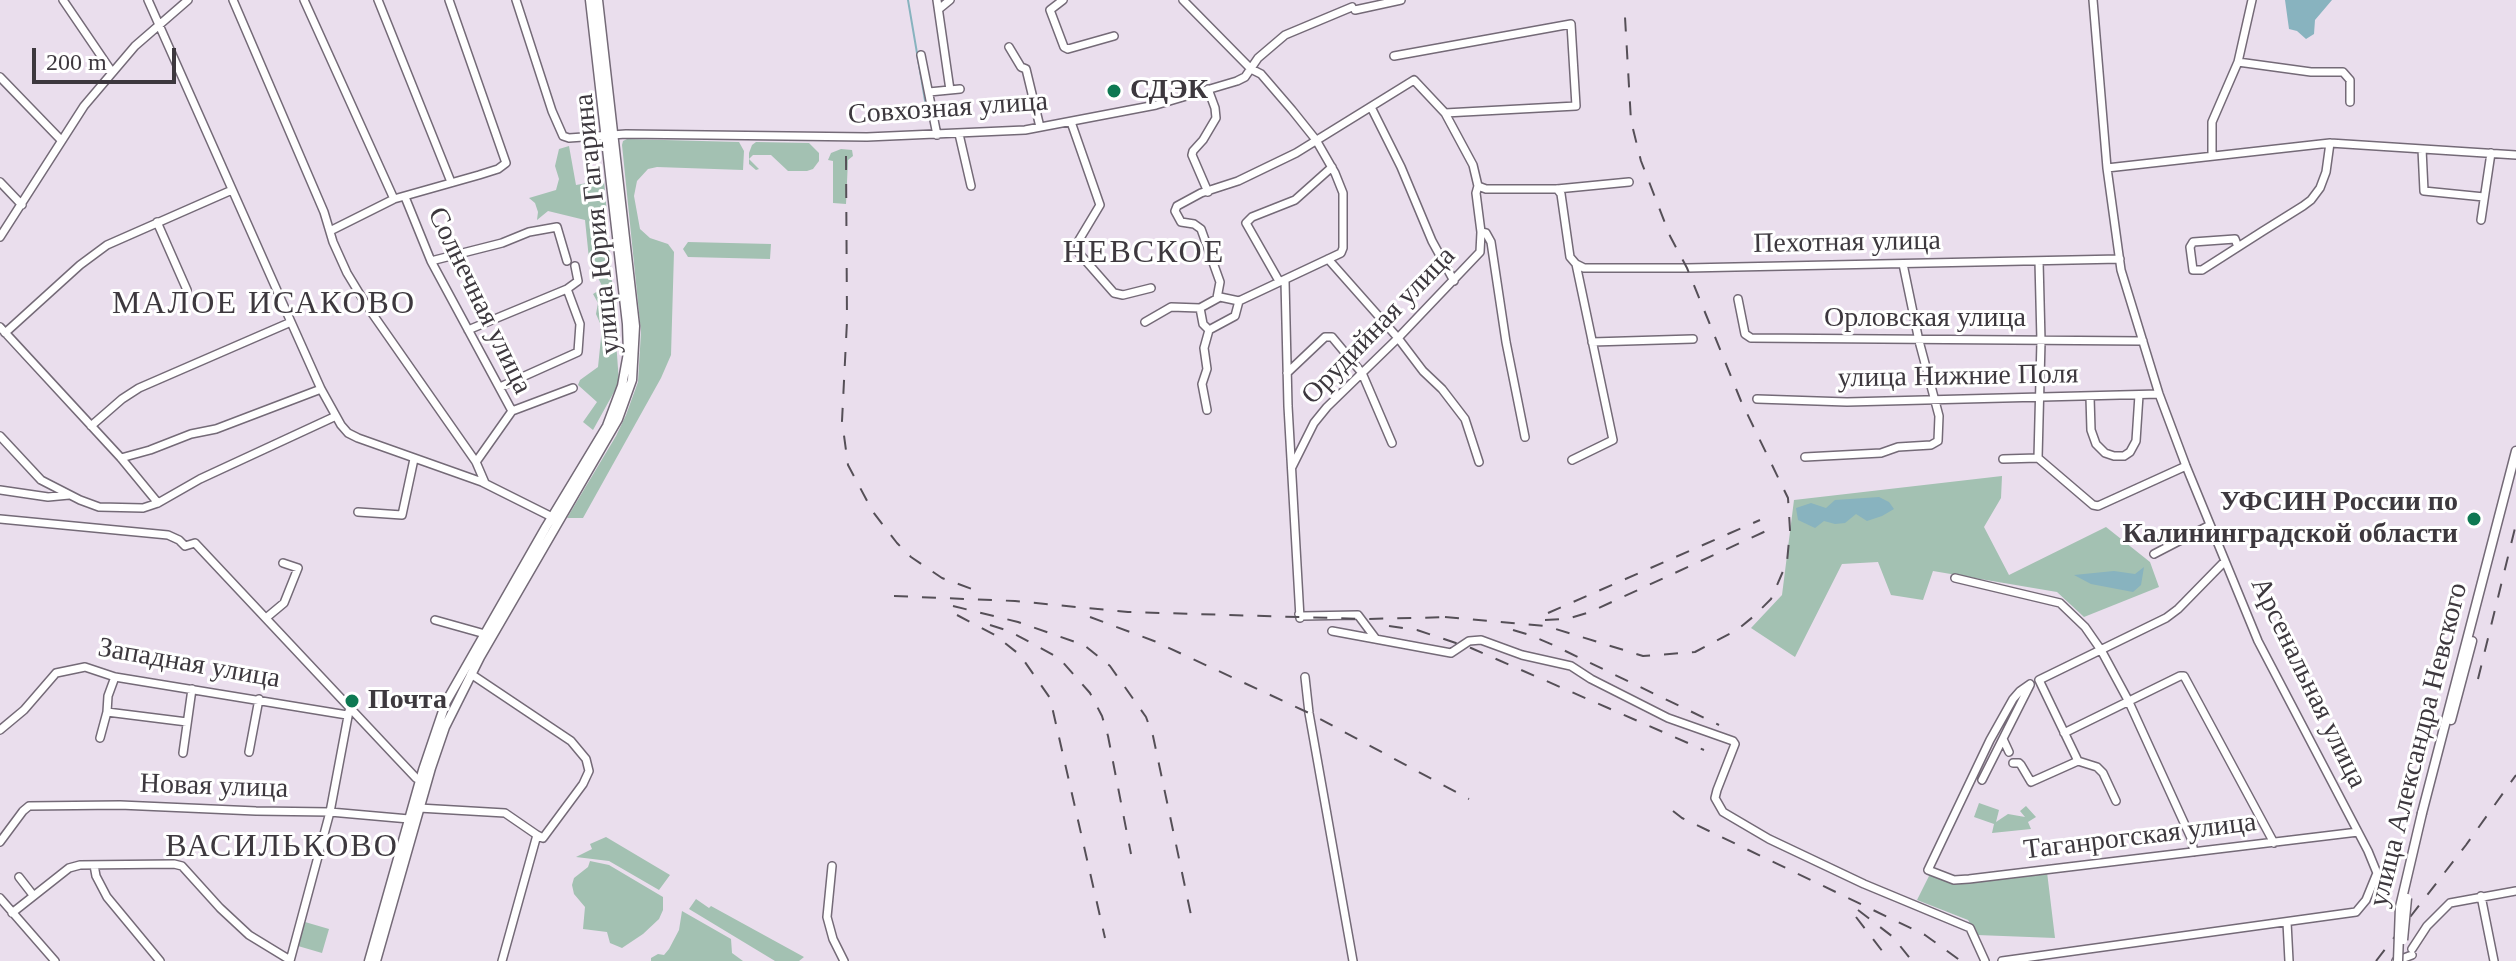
<!DOCTYPE html>
<html>
<head>
<meta charset="utf-8">
<style>
  body { margin:0 }
  #map { position:relative; width:2516px; height:961px; overflow:hidden; background:#eadeed; font-family:Georgia,serif }
  canvas { display:block }
  .scale { position:absolute; left:32px; top:48px; width:144px; height:36px; box-sizing:border-box; border:4px solid #3d383e; border-top:0; padding-left:10px; font-size:24px; line-height:28px; white-space:nowrap; color:#3d383e; -webkit-text-stroke:6px #fff; paint-order:stroke }
</style>
</head>
<body>
<div id="map">
<canvas width="2516" height="961"></canvas>
<div class="scale">200 m</div>
</div>
<script>
const ctx = document.querySelector('canvas').getContext('2d');
ctx.lineJoin = 'round';
function fillPath(path, color) { ctx.fillStyle = color; ctx.fill(path, 'evenodd'); }
const toPath = rows => new Path2D(rows.map(r => 'M' + r).join(''));
function stroke(path, color, width, dash) { ctx.strokeStyle = color; ctx.lineWidth = width; ctx.lineCap = dash ? 'butt' : 'round'; ctx.setLineDash(dash || []); ctx.stroke(path); }
function label(font, color, halo, rows, align = 'center') {
  ctx.font = font + ' Georgia,serif'; ctx.lineWidth = 6; ctx.setLineDash([]); ctx.textBaseline = 'middle'; ctx.strokeStyle = halo; ctx.fillStyle = color; for (const [text, x, y, turn = 0] of rows) {
    ctx.save(); ctx.translate(x, y); ctx.rotate((+turn || 0) * Math.PI / 180); ctx.textAlign = isNaN(turn) ? turn : align; if (halo) ctx.strokeText(text, 0, 0); ctx.fillText(text, 0, 0); ctx.restore();
  }
}
fillPath(toPath([
  [627,139,739,142,744,151,743,170,657,167,648,169,637,181,634,196,640,229,650,238,668,244,674,252,671,355,661,378,583,518,567,518,616,436,626,415,638,382,641,332,622,145,623,141],
  [756,142,809,143,819,153,819,161,813,169,807,171,788,171,771,155,753,155,749,159,759,169,756,170,749,164,749,153,752,145],
  [569,146,576,185,604,180,608,226,619,383,593,430,583,422,597,402,578,385,580,380,598,367,602,328,596,314,598,303,593,294,603,288,589,259,585,220,548,211,537,220,538,212,535,203,529,198,556,190,559,179,555,166,559,149],
  [841,149,852,150,853,156,848,160,846,204,833,203,833,161,828,160,831,153],
  [688,242,771,244,770,259,688,257,683,249],
  [2002,476,2001,498,1984,527,2009,575,2106,527,2150,562,2159,587,2084,617,2057,592,1933,571,1923,600,1891,595,1878,562,1842,564,1795,657,1751,628,1782,595,1794,500],
  [1979,803,1999,810,1996,822,2008,814,2025,817,2020,811,2026,806,2036,817,2028,822,2031,829,1992,833,1994,824,1974,817],
  [606,837,670,875,659,890,609,861,576,857,592,849,590,844],
  [590,861,609,865,663,897,663,910,659,919,643,934,622,948,610,943,607,932,583,929,585,907,574,894,572,885,574,878,588,867],
  [2047,872,2055,938,1977,935,1968,920,1917,900,1930,874,1959,883],
  [696,899,709,908,711,906,804,957,799,961,775,961,689,909],
  [682,911,731,939,732,953,743,961,651,961,651,958,658,954,664,955,669,949,679,930],
  [305,922,329,929,322,953,298,946]
]), '#a3c1b2');
fillPath(toPath([
  [2285,0,2332,0,2315,20,2314,34,2306,39,2297,31,2289,29],
  [1879,497,1889,502,1894,509,1882,516,1867,521,1856,514,1845,523,1835,524,1824,521,1815,528,1798,520,1796,508,1811,503,1826,508,1835,500],
  [2144,567,2141,585,2133,592,2091,584,2074,575,2114,571,2135,574]
]), '#88b3bf');
stroke(toPath([
  [908,0,928,118]
]), '#88b3bf', 2);
const minor = toPath([
  [63,0,112,72],
  [148,0,291,322,321,389,341,425,348,433,358,438,482,482,554,518],
  [233,0,324,212,333,242,347,273,367,306,476,462,485,483],
  [304,0,394,199],
  [378,0,451,182],
  [516,0,552,111,563,136,569,138,626,134,867,137,1025,130,1156,105,1237,81,1245,77,1258,58,1285,35,1352,7],
  [937,0,950,90],
  [1063,0,1050,10,1064,47,1068,49,1114,36],
  [1183,0,1251,69,1261,74,1292,110,1316,140,1335,173,1343,193,1343,248,1341,253,1239,301,1235,316,1209,330,1204,348,1207,369,1202,384,1207,410],
  [939,9,950,0],
  [1355,10,1401,0],
  [1009,47,1021,67,1026,69,1040,127],
  [921,55,937,135],
  [1394,56,1571,24,1576,106,1445,113],
  [2238,62,2311,72,2343,72,2350,80,2350,102],
  [0,77,61,140],
  [929,92,960,89],
  [1371,107,1401,167,1432,241,1454,281],
  [1071,122,1100,205,1079,240,1078,252,1114,293,1123,295,1151,288],
  [959,134,971,186],
  [2422,149,2424,191,2484,197],
  [2212,154,2212,122,2238,62,2252,0],
  [2107,168,2330,143,2516,155],
  [0,182,22,205],
  [1478,186,1486,189,1557,189,1629,182],
  [1557,189,1561,194,1570,257,1576,264,1613,440,1572,460],
  [1208,192,1192,155,1193,151,1203,140,1216,118,1215,108,1208,89],
  [405,197,431,261,512,411,476,462],
  [2481,220,2491,153],
  [157,222,187,290],
  [330,231,394,199,479,175,498,169,506,163,449,0],
  [1481,232,1486,233,1491,242,1506,342,1525,437],
  [0,237,84,106,135,46,188,0],
  [2238,247,2235,239,2193,242,2190,247,2193,270,2202,270,2238,247,2263,231,2303,206,2311,200,2320,188,2326,172,2330,143],
  [1328,259,1398,338,1423,371,1442,389,1465,419,1479,462],
  [431,261,502,243,529,232,557,227,567,261],
  [1576,264,1584,268,1687,268,2120,259],
  [1279,281,1246,223,1252,217,1295,200,1332,167],
  [1285,281,1288,406,1300,618],
  [1217,298,1220,282,1201,229,1194,224,1181,222,1175,211,1177,206,1201,193,1238,181,1296,153,1414,80,1445,113,1473,165,1478,186,1476,193,1481,232,1480,252,1398,338,1327,407,1314,423,1292,467],
  [1738,299,1745,334,1751,338,2143,341],
  [1200,308,1220,297,1239,301],
  [1145,322,1171,307,1200,308,1203,324,1209,330],
  [0,327,121,458,158,503],
  [468,330,567,289,578,281,575,266],
  [5,333,80,265,107,245,232,190],
  [1592,342,1693,339],
  [1287,373,1325,337,1332,337,1362,373,1392,443],
  [500,387,578,352,580,324,567,289],
  [2090,397,2091,430,2096,444,2105,453,2114,456,2124,456,2130,452,2136,441,2139,395],
  [1757,399,1847,402,2159,394],
  [512,411,573,388],
  [91,426,122,399,139,388,291,322],
  [0,436,41,480,80,500,99,507,143,508,158,503,200,479,336,416],
  [1805,457,1881,453,1898,447,1931,445,1938,441,1939,416,1919,341,1903,264],
  [121,458,150,450,191,434,216,429,321,389],
  [2038,458,2041,341,2039,261],
  [2003,459,2038,458,2093,505,2098,506,2186,466],
  [0,490,48,497,69,495],
  [358,512,402,515,414,459],
  [0,519,168,535,179,540,185,546,195,543,398,759,416,778,424,782],
  [2154,554,2210,525],
  [1955,578,2060,603,2085,627,2101,650,2128,700,2191,838,2194,852],
  [1299,614,1302,616,1358,615,1376,639],
  [266,618,284,603,298,568,283,563],
  [435,620,485,634],
  [1332,631,1451,653,1469,641,1481,640,1522,655,1571,666,1591,679,1668,718,1733,741,1735,744,1717,790,1715,798,1723,812,1769,839,1864,884,1970,928,1985,961],
  [471,674,571,741,586,759,589,771,583,784,543,838,537,835],
  [1305,677,1309,713,1353,961],
  [2030,684,2020,691,2013,699,1990,740,1928,870,1954,880,1969,879,2358,832],
  [107,712,187,722],
  [0,730,24,710,56,673,85,667,115,677,347,715],
  [2064,733,2180,676,2184,676,2274,843],
  [100,738,107,712,108,696,115,677],
  [2003,739,2009,752],
  [249,752,259,699],
  [183,753,192,689],
  [2078,761,2097,767,2103,773,2116,801],
  [2013,763,2019,763,2021,765,2031,782,2078,761,2039,680,2166,618,2178,609,2225,561],
  [1982,780,2030,685],
  [419,808,505,813,537,835],
  [0,842,23,811,29,806,120,805,256,811,330,812,409,819],
  [94,865,96,876,107,897,160,961],
  [832,866,827,917,833,939,844,961],
  [19,877,33,895],
  [2481,896,2494,961],
  [0,898,55,961],
  [12,913,69,868,80,865,174,864,182,866,220,908,249,935,290,960],
  [2287,922,2289,961],
  [2412,949,2427,926,2450,903,2516,891],
  [290,961,330,812,349,711],
  [502,961,537,835],
  [2002,961,2356,912,2366,900,2377,873,2368,851,2258,641,2186,466,2159,394,2121,270,2107,168,2093,0],
  [2396,961,2412,955]
]);
const major = toPath([
  [2451,720,2472,641],
  [2422,813,2516,451],
  [369,961,423,770,446,702,546,527,607,426,622,386,628,353,627,324,590,0],
  [376,961,431,768,445,727,480,657,618,419,632,380,635,326,598,0]
]);
stroke(minor, '#746a77', 10);
stroke(major, '#746a77', 11);
stroke(minor, '#fff', 7);
stroke(major, '#fff', 8);
stroke(toPath([
  [846,156,847,321,842,421,848,465,873,512,897,543,911,557,942,578,983,593],
  [894,596,1015,601,1128,612,1366,619,1453,617],
  [953,606,1018,622,1084,645,1110,666,1146,717,1153,736,1191,915],
  [1548,613,1760,520],
  [957,615,995,635,1020,655,1050,698,1105,938],
  [1090,617,1154,641,1309,713,1469,799],
  [1445,617,1546,626,1643,656,1695,652,1737,630,1754,616,1771,599,1787,562,1790,530,1788,498,1741,401,1687,268,1670,236,1641,161,1631,121,1625,17],
  [1545,620,1567,619,1590,612,1766,531],
  [990,625,1009,631,1059,658,1090,693,1102,716,1108,736,1131,854],
  [1389,626,1417,630,1471,648,1704,750],
  [1513,630,1530,635,1553,645,1719,725],
  [2478,679,2516,524],
  [1673,811,1682,818,1925,935,1961,961],
  [1858,910,1893,937,1912,961],
  [1856,917,1883,952,1886,961],
  [2376,961,2466,845,2516,775]
]), '#554f57', 2, [14, 14]);
const majorBridge = toPath([
  [2403,940,2407,898],
  [2398,961,2400,907,2422,813]
]);
stroke(majorBridge, '#746a77', 11, []);
stroke(majorBridge, '#fff', 8);
for (const [x, y, r, color] of [
  [1114,91,8,"#0e7852"],
  [2474,519,8,"#0e7852"],
  [352,701,8,"#0e7852"]
]) { const dot = new Path2D(); dot.arc(x, y, r, 0, 2 * Math.PI); ctx.fillStyle = color; ctx.fill(dot); stroke(dot, '#fff', 3); }
label('bold 28px', '#3d383e', '#fff', [
  ["СДЭК",1130,91],
  ["УФСИН России по",2458,503,"right"],
  ["Калининградской области",2458,535,"right"],
  ["Почта",368,701]
], 'left');
label('28px', '#3d383e', '#fff', [
  ["Совхозная улица",948,109,-4],
  ["улица Юрия Гагарина",598,224,-96],
  ["Пехотная улица",1847,243,-1],
  ["Солнечная улица",479,301,64],
  ["Орловская улица",1925,319],
  ["Орудийная улица",1379,326,-46],
  ["улица Нижние Поля",1958,377,-1],
  ["Западная улица",189,664,10],
  ["Арсенальная улица",2308,683,64],
  ["улица Александра Невского",2419,745,-76],
  ["Новая улица",214,787,2],
  ["Таганрогская улица",2140,837,-7]
]);
ctx.letterSpacing = '2px';
label('32px', '#3d383e', '#fff', [
  ["НЕВСКОЕ",1144,254],
  ["МАЛОЕ ИСАКОВО",264,305],
  ["ВАСИЛЬКОВО",282,848]
]);
ctx.letterSpacing = '0px';
</script>
</body>
</html>
